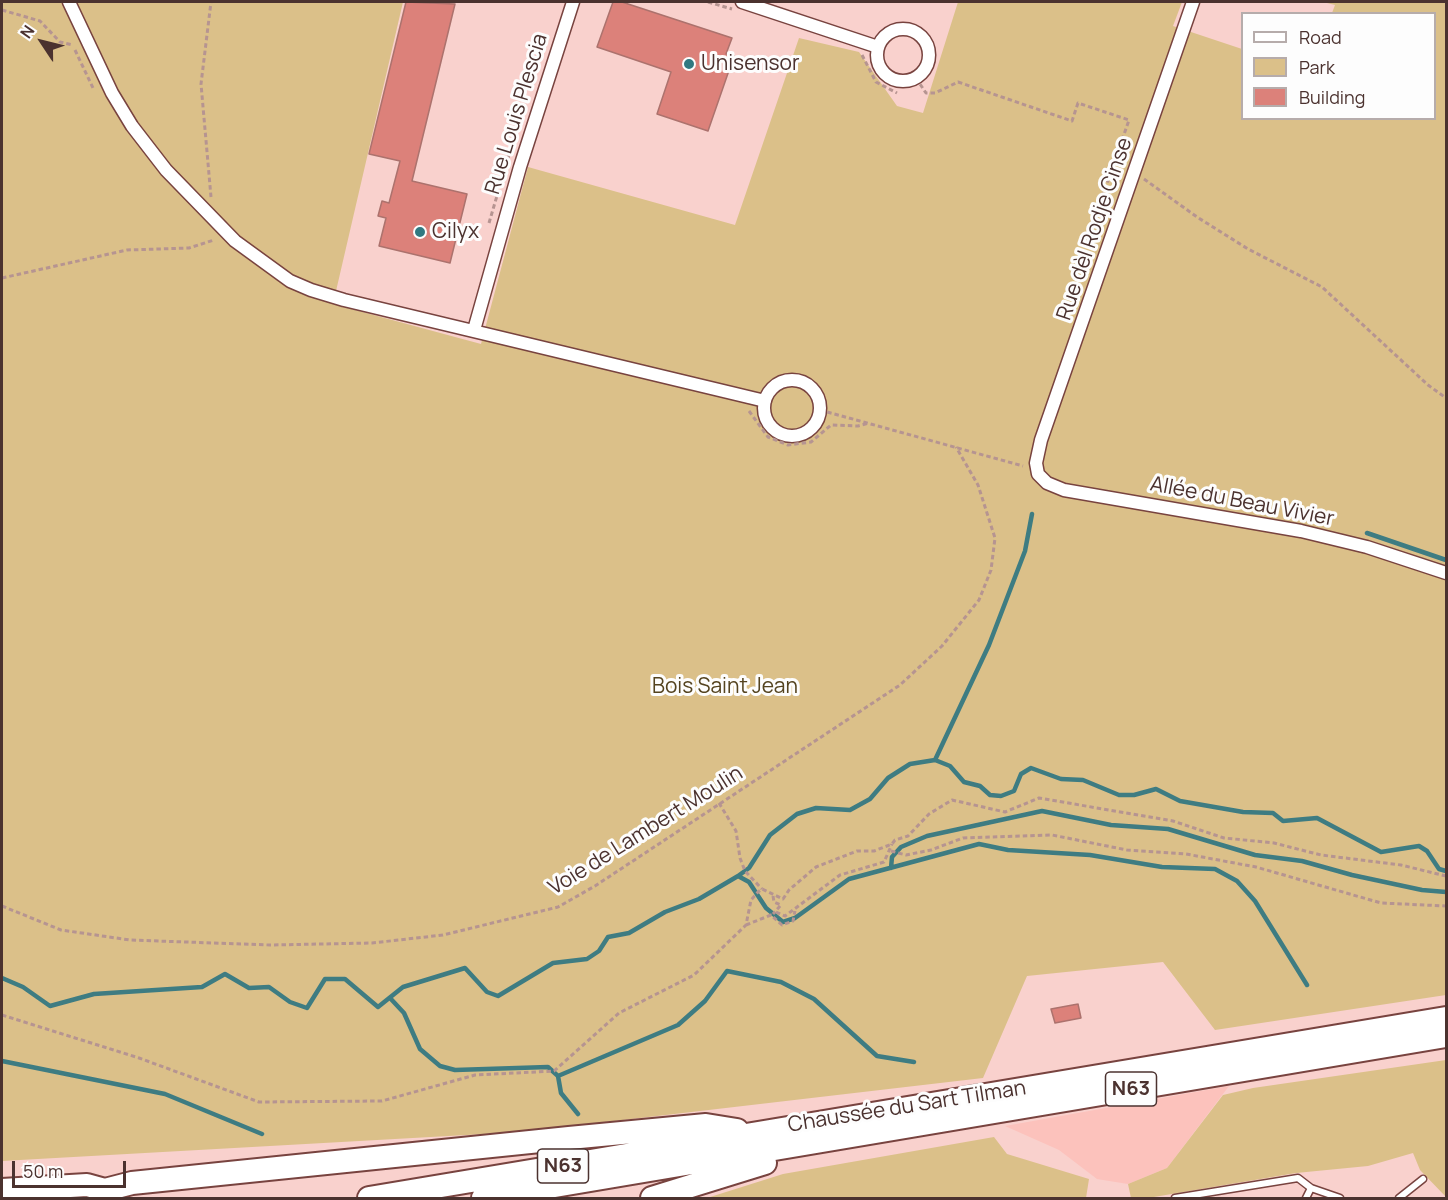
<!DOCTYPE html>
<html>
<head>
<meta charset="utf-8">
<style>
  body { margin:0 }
  #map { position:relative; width:1448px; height:1200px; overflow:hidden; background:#f9d1cd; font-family:Manrope,sans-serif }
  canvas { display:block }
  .frame { position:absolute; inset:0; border:3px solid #4b322f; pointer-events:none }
  .legend { position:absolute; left:1241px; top:12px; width:195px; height:108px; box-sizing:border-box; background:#fdfdfd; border:2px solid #b6acab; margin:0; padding:8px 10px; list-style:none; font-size:18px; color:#4b322f }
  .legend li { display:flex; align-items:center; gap:12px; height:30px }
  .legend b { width:30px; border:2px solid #b6acab }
  .north { position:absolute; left:12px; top:12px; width:60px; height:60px; -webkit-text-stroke:4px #fdfdfd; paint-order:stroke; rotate:305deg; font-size:16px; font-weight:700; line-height:24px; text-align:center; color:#4b322f }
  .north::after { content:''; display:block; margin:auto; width:21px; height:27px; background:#4b322f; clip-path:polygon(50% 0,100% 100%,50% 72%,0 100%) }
  .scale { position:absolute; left:12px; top:1161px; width:114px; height:27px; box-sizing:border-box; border:3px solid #4b322f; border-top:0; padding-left:8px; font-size:18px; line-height:21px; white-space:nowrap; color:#4b322f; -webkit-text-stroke:4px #fdfdfd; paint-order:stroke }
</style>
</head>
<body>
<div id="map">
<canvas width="1448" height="1200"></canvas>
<div class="frame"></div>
<ul class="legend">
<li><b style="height:8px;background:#fff"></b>Road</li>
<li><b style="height:16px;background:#dbc089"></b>Park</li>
<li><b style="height:16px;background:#dc817a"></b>Building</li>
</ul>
<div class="north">N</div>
<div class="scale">50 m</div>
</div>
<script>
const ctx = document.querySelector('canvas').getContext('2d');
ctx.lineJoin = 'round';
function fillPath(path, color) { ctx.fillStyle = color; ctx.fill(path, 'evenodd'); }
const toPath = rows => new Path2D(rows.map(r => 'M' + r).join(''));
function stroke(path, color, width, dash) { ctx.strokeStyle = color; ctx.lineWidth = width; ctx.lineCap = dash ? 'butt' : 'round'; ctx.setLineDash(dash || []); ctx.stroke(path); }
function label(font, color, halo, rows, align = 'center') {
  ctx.font = font + ' Manrope,sans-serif'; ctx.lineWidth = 6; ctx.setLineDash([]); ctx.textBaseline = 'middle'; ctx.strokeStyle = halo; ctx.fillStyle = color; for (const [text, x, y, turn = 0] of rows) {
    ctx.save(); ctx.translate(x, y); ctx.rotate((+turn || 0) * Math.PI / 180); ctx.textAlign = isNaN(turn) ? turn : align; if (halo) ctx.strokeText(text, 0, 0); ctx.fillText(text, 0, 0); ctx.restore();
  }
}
fillPath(toPath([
  [1229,1086,1167,1168,1128,1184,1097,1179,1059,1150,1005,1126]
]), '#fcc2bc');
fillPath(toPath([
  [2,2,403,2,333,304,481,344,528,167,735,225,799,38,859,52,897,106,923,113,958,2,1182,2,1173,26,1242,49,1242,118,1434,118,1434,14,1332,13,1335,5,1327,3,1446,2,1446,995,1215,1030,1163,962,1027,976,983,1078,520,1132,2,1161],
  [1446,1060,1446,1197,1420,1170,1413,1153,1368,1166,1296,1173,1148,1198,1131,1198,1128,1184,1167,1168,1223,1095,1253,1088],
  [994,1137,1007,1154,1089,1179,1086,1198,707,1198,783,1174]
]), '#dbc089');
stroke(toPath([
  [1367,533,1446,560],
  [935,760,989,645,1025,551,1032,514],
  [891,868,892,857,901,847,927,836,1042,811,1111,825,1168,829,1255,855,1302,861,1352,875,1422,890,1446,892],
  [738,876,749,882,766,908,783,922,795,918,849,879,979,844,1008,850,1090,855,1162,867,1215,869,1237,881,1255,901,1307,985],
  [2,978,23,987,50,1006,94,994,202,987,225,974,249,988,269,987,290,1002,307,1008,325,979,345,979,378,1007,403,987,465,968,487,992,498,996,553,963,587,959,599,951,608,937,629,933,665,912,699,899,738,876,749,868,770,835,797,814,816,808,850,810,870,799,888,778,910,764,935,760,950,766,964,782,980,786,990,795,1001,796,1014,791,1021,774,1031,768,1061,779,1083,780,1119,795,1134,795,1156,789,1180,801,1243,812,1273,813,1283,821,1317,818,1381,852,1419,846,1427,851,1439,869,1446,871],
  [390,998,404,1013,420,1049,440,1066,455,1070,548,1067,558,1076,561,1093,578,1114],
  [2,1061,165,1094,262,1134],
  [558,1076,678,1025,705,1001,727,971,781,982,814,999,877,1056,914,1062]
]), '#3e7c82', 4.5);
const building = toPath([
  [406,2,455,4,412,181,467,194,450,263,379,246,386,218,378,216,382,201,389,203,400,161,369,154,406,2],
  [613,2,622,2,732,38,726,54,734,56,708,131,657,114,671,72,597,47,613,2],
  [1078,1004,1081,1018,1055,1023,1051,1009,1078,1004]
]);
fillPath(building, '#dc817a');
stroke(building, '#ac726d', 1.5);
const lane = toPath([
  [1311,1188,1340,1198],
  [1175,1198,1298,1178,1311,1188,1306,1198],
  [1399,1198,1423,1179]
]);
const street = toPath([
  [69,2,112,93,132,126,166,170,235,241,290,281,311,290,344,300,765,401],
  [742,2,878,47],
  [1193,2,1041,440,1036,463,1038,474,1047,483,1064,490,1301,531,1367,547,1446,573],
  '877 55a26 26 0 1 1 52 0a26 26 0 1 1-52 0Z',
  [474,330,520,167,573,2],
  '764 408a28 28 0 1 1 56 0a28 28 0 1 1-56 0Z'
]);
const highway = toPath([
  [2,1190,87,1185,105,1190,132,1183,569,1138,706,1125,737,1130],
  [369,1198,1446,1018],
  [483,1198,1446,1036],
  [652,1198,765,1163]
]);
stroke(lane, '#78433f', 9);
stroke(street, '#78433f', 15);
stroke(highway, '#78433f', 26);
stroke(toPath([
  [708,2,732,9],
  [2,10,40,21,60,42,73,45],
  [75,50,93,88],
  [862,55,876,82,897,93],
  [916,78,926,93,935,93,958,82,1072,121,1078,103,1129,120,1090,232,1098,235],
  [1144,179,1197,217,1248,249,1322,287,1428,385,1446,398],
  [211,197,201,84,211,2],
  [489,223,521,114],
  [2,278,127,250,189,248,214,240],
  [820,410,1023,466],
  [749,411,768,437,788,445,811,442,831,425,858,426,869,423],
  [719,803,736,831,740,858,745,871,762,889],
  [891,851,906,855,931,850,963,838,1052,835,1127,850,1186,854,1256,867,1381,903,1446,906],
  [773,896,774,902,781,905,773,914],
  [2,906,61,930,130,940,270,945,372,943,443,935,558,907,595,886,900,685,942,646,979,600,991,570,995,538,978,485,956,447],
  [776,912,785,916,840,875,884,862,892,844],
  [746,925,771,915,782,925,793,921,795,911],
  [2,1015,139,1058,259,1102,382,1101,475,1075,554,1071,619,1013,694,975,746,925,751,900,758,892,762,889,783,899,789,890,816,867,857,851,874,851,892,844,895,840,908,836,929,814,952,800,1005,812,1039,798,1173,821,1224,838,1274,843,1321,855,1401,865,1446,876]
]), '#b69491', 3, [4.5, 3]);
stroke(lane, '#fff', 6);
stroke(street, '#fff', 12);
stroke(highway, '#fff', 22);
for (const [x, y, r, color] of [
  [689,64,6,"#317981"],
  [420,232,6,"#317981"]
]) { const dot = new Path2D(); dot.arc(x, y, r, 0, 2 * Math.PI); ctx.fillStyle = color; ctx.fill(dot); stroke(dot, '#fdfdfd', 2); }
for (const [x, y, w] of [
  [1131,1089,51],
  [563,1166,51]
]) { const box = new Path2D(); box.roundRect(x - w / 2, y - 17, w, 34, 4.5); ctx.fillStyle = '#fdfdfd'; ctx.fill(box); stroke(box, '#4b322f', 1.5); }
label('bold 20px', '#4b322f', null, [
  ["N63",1131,1089],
  ["N63",563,1166]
]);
label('21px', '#4b322f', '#fdfdfd', [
  ["Unisensor",701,64],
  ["Cilyx",432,232]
], 'left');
label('21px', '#4b322f', '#fdfdfd', [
  ["Rue Louis Plescia",517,114,-73],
  ["Rue dèl Rodje Cinse",1095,229,-71],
  ["Allée du Beau Vivier",1242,502,11],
  ["Voie de Lambert Moulin",646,831,-32],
  ["Chaussée du Sart Tilman",907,1107,-9]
]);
label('21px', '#54431f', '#fdfdfd', [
  ["Bois Saint Jean",725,687]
]);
</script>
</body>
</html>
